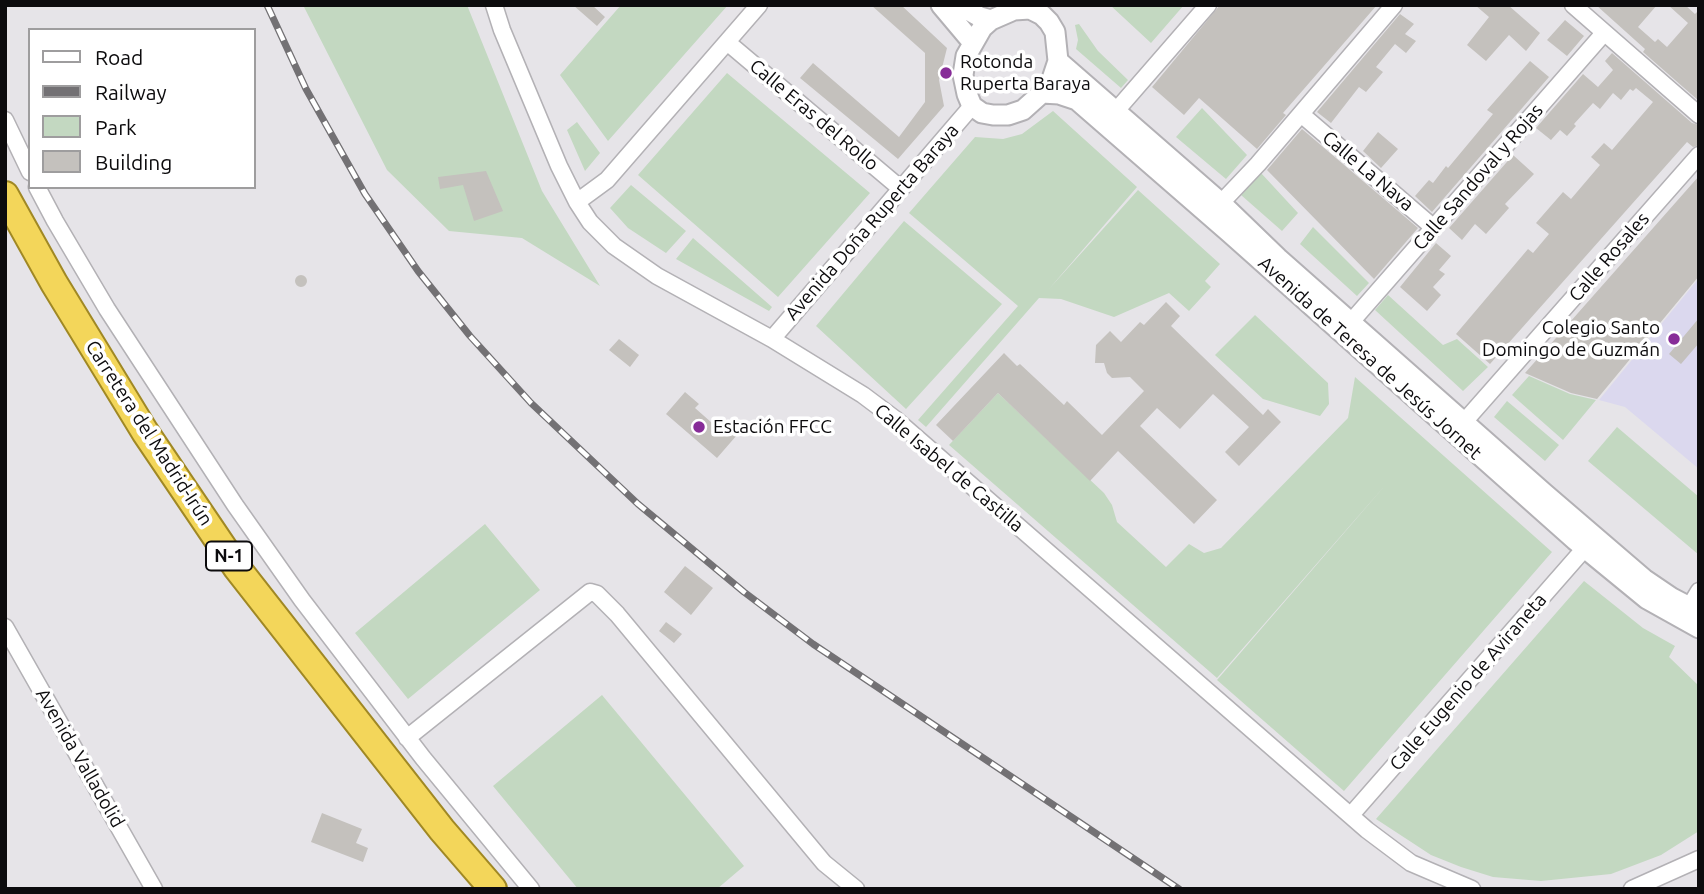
<!DOCTYPE html>
<html>
<head>
<meta charset="utf-8">
<style>
  body { margin:0 }
  #map { position:relative; width:1704px; height:894px; overflow:hidden; background:#e6e4e8; font-family:Ubuntu,sans-serif }
  canvas { display:block }
  .frame { position:absolute; inset:0; border:7px solid #0c0b0d; pointer-events:none }
  .legend { position:absolute; left:28px; top:28px; width:228px; height:161px; box-sizing:border-box; background:#fff; border:2px solid #9e9d9e; margin:0; padding:9px 12px; list-style:none; font-size:21px; color:#0c0b0d }
  .legend li { display:flex; align-items:center; gap:14px; height:35px }
  .legend b { width:35px; border:2px solid #9e9d9e }
</style>
</head>
<body>
<div id="map">
<canvas width="1704" height="894"></canvas>
<div class="frame"></div>
<ul class="legend">
<li><b style="height:9px;background:#fff"></b>Road</li>
<li><b style="height:9px;background:#737174"></b>Railway</li>
<li><b style="height:19px;background:#c3d8c1"></b>Park</li>
<li><b style="height:19px;background:#c4c1bd"></b>Building</li>
</ul>
</div>
<script>
const ctx = document.querySelector('canvas').getContext('2d');
ctx.lineJoin = 'round';
function fillPath(path, color) { ctx.fillStyle = color; ctx.fill(path, 'evenodd'); }
const toPath = rows => new Path2D(rows.map(r => 'M' + r).join(''));
function stroke(path, color, width, dash) { ctx.strokeStyle = color; ctx.lineWidth = width; ctx.lineCap = dash ? 'butt' : 'round'; ctx.setLineDash(dash || []); ctx.stroke(path); }
function label(font, color, halo, rows, align = 'center') {
  ctx.font = font + ' Ubuntu,sans-serif'; ctx.lineWidth = 7; ctx.setLineDash([]); ctx.textBaseline = 'middle'; ctx.strokeStyle = halo; ctx.fillStyle = color; for (const [text, x, y, turn = 0] of rows) {
    ctx.save(); ctx.translate(x, y); ctx.rotate((+turn || 0) * Math.PI / 180); ctx.textAlign = isNaN(turn) ? turn : align; if (halo) ctx.strokeText(text, 0, 0); ctx.fillText(text, 0, 0); ctx.restore();
  }
}
fillPath(toPath([
  [1699,278,1699,469,1625,407,1599,400]
]), '#dbd8ee');
fillPath(toPath([
  [303,5,467,5,542,191,600,286,522,238,449,231,387,170],
  [621,5,728,5,608,141,560,75],
  [1110,5,1184,5,1151,43],
  [1079,24,1098,51,1128,80,1121,88,1076,49,1078,40,1075,25],
  [727,73,870,193,778,297,638,175],
  [1202,108,1247,155,1226,179,1176,137],
  [1053,111,1137,187,1049,289,1138,190,1220,264,1205,281,1211,287,1189,311,1169,293,1114,317,1061,299,1039,298,926,427,918,420,1018,306,909,213,975,137,1003,139,1022,134],
  [577,122,600,153,585,171,567,130],
  [1261,173,1298,213,1282,231,1241,195],
  [631,185,686,231,666,253,628,228,610,208],
  [904,221,1002,304,906,409,816,326],
  [1313,227,1369,283,1357,296,1300,244],
  [693,238,772,307,769,311,676,259],
  [1388,295,1443,345,1457,339,1488,367,1463,391,1375,310],
  [1255,315,1328,383,1329,404,1320,416,1263,399,1215,355],
  [1529,376,1570,394,1596,400,1563,440,1512,395],
  [1355,377,1552,552,1344,791,1217,680,1388,482,1217,678,949,445,998,393,1104,493,1112,505,1117,522,1166,567,1189,544,1204,553,1221,548,1348,418],
  [1507,401,1559,445,1545,461,1494,417],
  [1617,427,1699,497,1699,555,1588,461],
  [485,524,540,590,408,699,355,633],
  [1584,581,1643,628,1675,646,1669,657,1699,686,1699,831,1661,855,1611,874,1541,881,1493,877,1461,867,1431,855,1376,819],
  [602,695,744,866,717,889,578,889,493,786]
]), '#c3d8c1');
fillPath(toPath([
  [573,5,592,5,605,17,597,26],
  [871,5,901,5,947,48,939,80,944,106,898,159,800,78,813,63,899,137,925,102,925,53],
  [1220,5,1377,5,1283,113,1286,115,1257,149,1199,98,1184,115,1152,87],
  [1475,5,1508,5,1540,33,1526,51,1509,35,1486,61,1467,45,1489,17],
  [1596,5,1657,5,1638,27,1655,42,1658,39,1667,47,1688,23,1668,5,1685,5,1695,14,1699,10,1699,101,1643,52,1645,49],
  [1400,14,1414,24,1405,34,1416,41,1406,53,1395,44,1376,67,1383,72,1366,92,1359,87,1331,123,1317,112],
  [1565,20,1584,36,1567,56,1547,40],
  [1612,53,1692,123,1699,125,1699,145,1693,147,1687,142,1490,364,1456,334,1528,249,1533,253,1549,234,1536,223,1563,192,1571,199,1600,165,1591,157,1604,143,1612,150,1653,102,1636,88,1633,91,1630,89,1621,100,1613,93,1600,109,1593,103,1574,124,1576,126,1567,136,1560,130,1551,140,1536,128,1583,74,1598,87,1613,70,1605,61],
  [1530,61,1549,77,1432,212,1415,196,1429,180,1433,183,1446,166,1448,168,1493,114,1487,110],
  [1302,129,1418,228,1374,279,1267,170],
  [1378,132,1398,149,1381,168,1363,151],
  [1513,155,1534,174,1505,204,1509,208,1486,234,1475,224,1462,240,1449,228],
  [486,171,503,211,474,221,463,185,440,189,438,177],
  [1699,176,1699,276,1597,399,1571,393,1525,373],
  [1436,243,1451,256,1439,270,1445,274,1433,287,1441,295,1427,311,1400,287],
  '295 281a6 6 0 1 1 12 0a6 6 0 1 1-12 0Z',
  [1166,302,1180,316,1171,326,1263,415,1268,409,1281,422,1239,466,1225,452,1249,427,1213,394,1180,429,1157,408,1140,426,1217,500,1194,524,1118,451,1090,481,998,393,953,441,936,425,1004,353,1017,366,1020,364,1064,405,1067,401,1102,435,1144,391,1130,377,1112,378,1107,373,1104,363,1095,363,1096,345,1110,331,1121,342,1140,322,1144,325],
  [1699,318,1699,343,1681,364,1669,354],
  [619,339,639,355,630,367,609,350],
  [685,392,699,404,695,408,720,430,724,425,737,435,717,458,666,414],
  [685,566,713,588,691,615,664,592],
  [666,622,682,634,674,643,659,631],
  [322,813,362,829,356,843,368,848,363,862,311,842]
]), '#c4c1bd');
const minor = toPath([
  [494,5,502,30,559,166,577,202,590,222,614,246,657,276,772,339,863,395,895,419,1367,830,1411,863,1472,889],
  [1573,5,1699,115],
  [727,42,900,188],
  [1115,112,1208,5],
  [1301,114,1434,228],
  [5,120,30,172],
  [37,187,55,221,107,309,235,505,302,600,423,758,531,889],
  [577,202,607,180,759,5],
  [1221,203,1258,164,1394,5],
  [1351,322,1604,33],
  [772,339,972,106],
  [1464,422,1699,155],
  [1684,616,1699,591],
  [5,627,154,889],
  [407,738,590,592,597,594,617,614,824,863,856,889],
  [1351,815,1585,548],
  [1632,889,1699,859]
]);
const tertiary = toPath([
  [941,5,973,43],
  [959,5,980,17,991,20],
  [1030,9,1042,15,1049,22,1055,32,1058,61,1052,79,1042,93,1023,110,1008,115,993,115,982,113,972,106,967,94,963,75,966,56,982,28,991,20,1014,10,1030,9],
  [1058,61,1221,203,1278,258,1544,493,1644,579,1672,598,1699,612],
  [1042,93,1059,94,1077,100,1230,233,1575,540,1647,599,1699,628]
]);
const trunk = toPath([
  [5,195,54,283,145,432,237,568,442,830,493,889]
]);
stroke(minor, '#b3b1b5', 19);
stroke(tertiary, '#b3b1b5', 23);
stroke(trunk, '#a08824', 30);
stroke(minor, '#fff', 16);
stroke(tertiary, '#fff', 19);
stroke(trunk, '#f3d65a', 26);
const rail = toPath([
  [267,5,306,89,365,194,418,271,470,336,531,403,638,504,744,592,813,644,1179,889]
]);
stroke(rail, '#737174', 7);
stroke(rail, '#fff', 4.5, [13]);
for (const [x, y, r, color] of [
  [946,73,7,"#872c98"],
  [1674,339,7,"#872c98"],
  [699,427,7,"#872c98"]
]) { const dot = new Path2D(); dot.arc(x, y, r, 0, 2 * Math.PI); ctx.fillStyle = color; ctx.fill(dot); stroke(dot, '#fff', 2.5); }
for (const [x, y, w] of [
  [229,556,46]
]) { const box = new Path2D(); box.roundRect(x - w / 2, y - 14.5, w, 29, 5); ctx.fillStyle = '#fff'; ctx.fill(box); stroke(box, '#0c0b0d', 2); }
label('bold 18px', '#0c0b0d', null, [
  ["N-1",229,556]
]);
label('19px', '#0c0b0d', '#fff', [
  ["Rotonda",960,62],
  ["Ruperta Baraya",960,84],
  ["Colegio Santo",1660,328,"right"],
  ["Domingo de Guzmán",1660,350,"right"],
  ["Estación FFCC",713,427]
], 'left');
label('19px', '#0c0b0d', '#fff', [
  ["Calle Eras del Rollo",814,115,40],
  ["Calle La Nava",1368,171,40],
  ["Calle Sandoval y Rojas",1478,177,-49],
  ["Avenida Doña Ruperta Baraya",872,222,-49],
  ["Calle Rosales",1609,257,-49],
  ["Avenida de Teresa de Jesús Jornet",1370,358,42],
  ["Carretera del Madrid-Irún",149,433,57],
  ["Calle Isabel de Castilla",949,468,40],
  ["Calle Eugenio de Aviraneta",1468,682,-49],
  ["Avenida Valladolid",80,758,60]
]);
</script>
</body>
</html>
